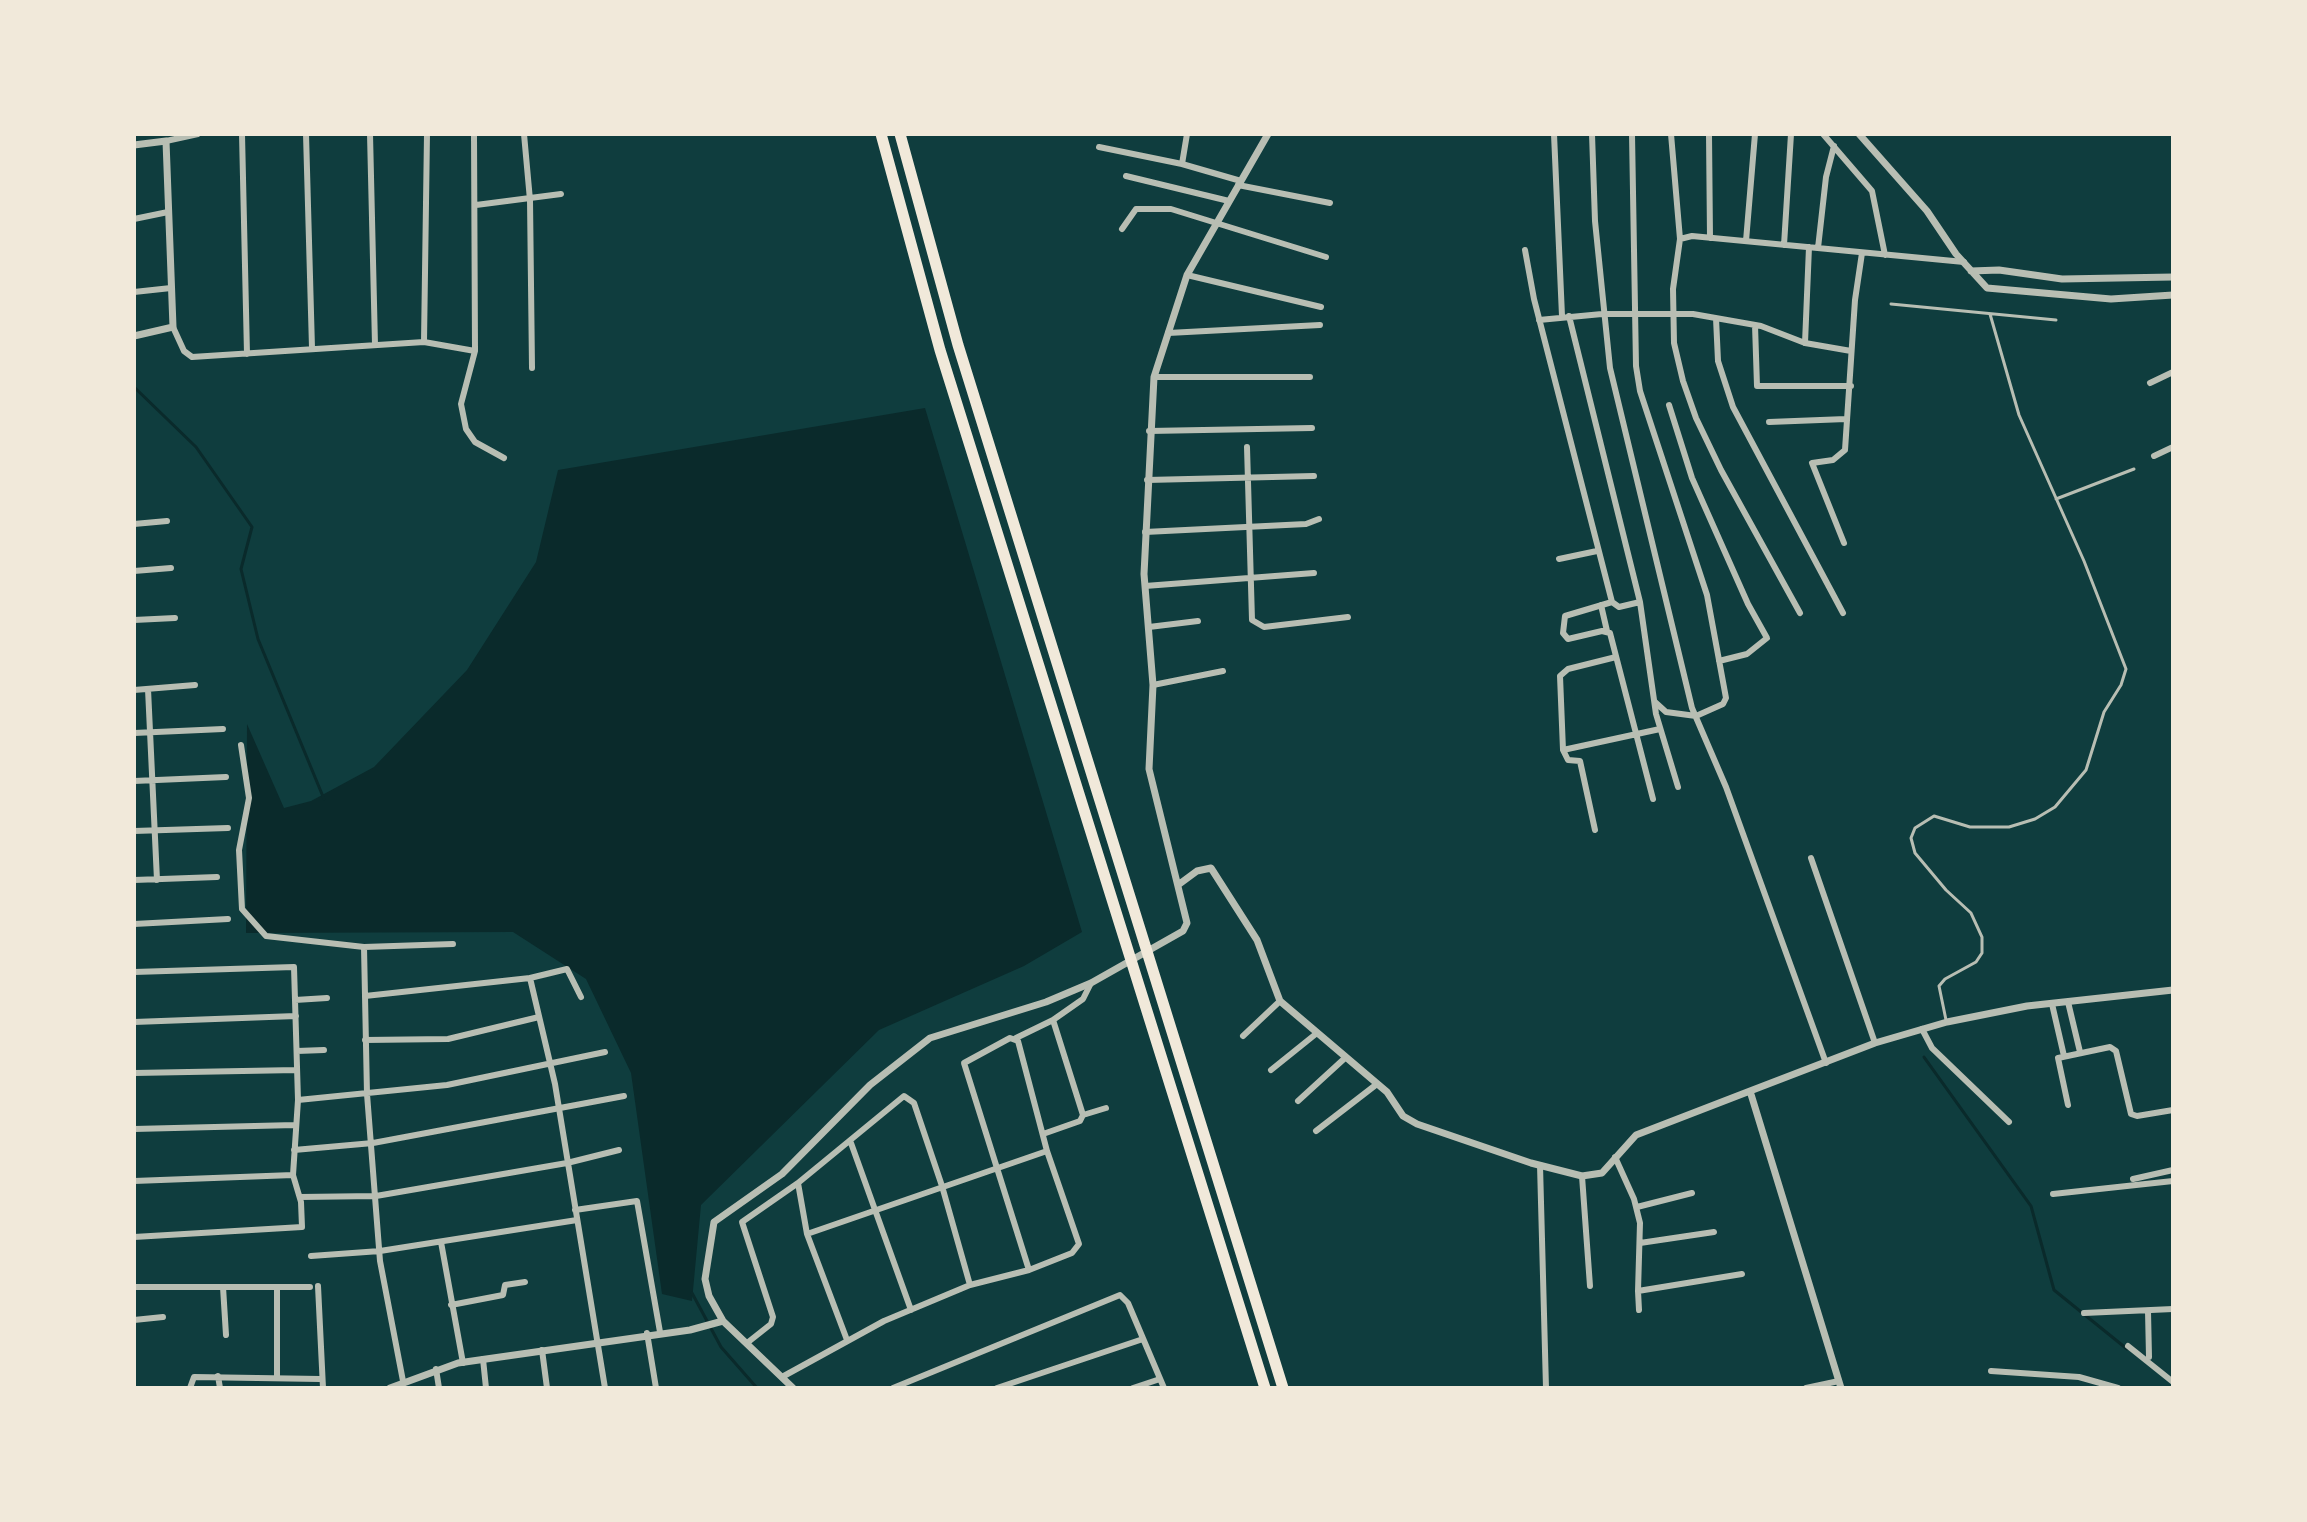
<!DOCTYPE html>
<html>
<head>
<meta charset="utf-8">
<style>
  body { margin:0 }
  #map { position:relative; width:2307px; height:1522px; overflow:hidden; background:#0f3d3e; font-family:"Fira Sans",sans-serif }
  canvas { display:block }
  .frame { position:absolute; inset:0; border:136px solid #f1e9da; pointer-events:none }
</style>
</head>
<body>
<div id="map">
<canvas width="2307" height="1522"></canvas>
<div class="frame"></div>
</div>
<script>
const ctx = document.querySelector('canvas').getContext('2d');
ctx.lineJoin = 'round';
function fillPath(path, color) { ctx.fillStyle = color; ctx.fill(path, 'evenodd'); }
const toPath = rows => new Path2D(rows.map(r => 'M' + r).join(''));
function stroke(path, color, width, dash) { ctx.strokeStyle = color; ctx.lineWidth = width; ctx.lineCap = dash ? 'butt' : 'round'; ctx.setLineDash(dash || []); ctx.stroke(path); }
fillPath(toPath([
  [925,408,1082,932,1024,966,879,1030,701,1205,692,1301,662,1294,631,1073,586,979,513,932,246,933,247,724,284,808,311,801,374,767,467,670,536,562,558,470]
]), '#0a2a2b');
stroke(toPath([
  [134,387,196,447,252,527,241,569,258,639,324,799],
  [1924,1057,2031,1206,2054,1290,2127,1349],
  [692,1293,721,1347,757,1388]
]), '#0a2a2b', 3);
stroke(toPath([
  [1891,304,2056,320],
  [2056,499,2134,469],
  [1946,1020,1939,986,1945,979,1976,962,1982,953,1982,937,1971,913,1946,890,1915,853,1911,838,1915,828,1934,816,1970,827,2009,827,2035,819,2055,807,2086,770,2104,712,2121,685,2126,669,2084,561,2019,415,1990,314]
]), '#b8beb3', 3);
stroke(toPath([
  [242,134,247,354],
  [306,134,312,348],
  [370,134,375,345],
  [474,134,475,351,461,404,466,429,475,442,504,458],
  [524,134,530,200,532,368],
  [1554,134,1562,316],
  [1592,134,1595,221,1610,368,1692,708,1726,787,1826,1063],
  [1632,134,1636,366,1640,391,1707,595,1726,698,1723,704,1696,716,1666,712,1655,702],
  [1671,134,1680,239],
  [1709,134,1710,238],
  [1823,134,1872,191,1885,255],
  [166,141,198,134],
  [1099,147,1182,164,1241,181],
  [1182,164,1187,134],
  [1126,176,1229,201],
  [1238,185,1330,203],
  [476,205,561,194],
  [134,219,168,212],
  [1122,229,1136,209,1171,209,1326,257],
  [1746,241,1755,134],
  [1784,245,1791,134],
  [1818,248,1826,177,1834,146],
  [1525,250,1534,299,1612,602,1619,607,1640,602],
  [1187,275,1321,307],
  [134,292,171,288],
  [1569,316,1640,602,1656,714,1678,787],
  [1716,318,1718,361,1733,407,1843,613],
  [1539,320,1602,314,1693,314,1761,326,1805,343,1851,351],
  [1755,325,1757,386,1851,386],
  [173,327,184,351,192,357,424,342,475,351],
  [1168,333,1320,325],
  [424,342,427,134],
  [1805,343,1809,247],
  [1154,377,1310,377],
  [2150,383,2173,372],
  [1669,405,1692,478,1748,604,1767,638,1747,654,1719,661],
  [1769,422,1846,419],
  [1149,431,1312,428],
  [1247,447,1252,620,1264,627,1348,617],
  [2154,456,2173,447],
  [1147,480,1314,476],
  [134,524,167,521],
  [1145,532,1306,524,1319,519],
  [1844,543,1812,463,1833,460,1845,450,1855,300,1862,253],
  [1559,559,1597,551],
  [134,571,171,568],
  [1145,586,1314,573],
  [1612,602,1565,616,1563,633,1568,639,1602,631,1610,633,1653,799],
  [1601,605,1607,631],
  [1800,613,1721,470,1696,418,1683,381,1674,343,1673,289,1680,239,1692,236,1964,262],
  [134,620,175,618],
  [1149,627,1198,621],
  [1153,685,1223,671],
  [148,689,157,880],
  [134,690,195,685],
  [134,733,223,729],
  [241,745,249,798,239,850,242,909,266,936,364,947,365,996],
  [1563,750,1660,729],
  [134,781,226,777],
  [1595,830,1580,761,1568,760,1563,750,1560,676,1568,669,1616,657],
  [134,831,228,828],
  [1811,858,1875,1043],
  [134,880,217,877],
  [134,924,228,919],
  [364,947,453,944],
  [134,972,294,967,298,1100,293,1175,301,1202,302,1227,134,1237],
  [530,978,567,969,581,997],
  [295,1000,327,998],
  [2068,1002,2080,1052],
  [2052,1004,2064,1056],
  [134,1022,296,1016],
  [1922,1029,1932,1048,2009,1122],
  [1243,1036,1280,1001],
  [1016,1038,1053,1020,1083,999,1091,983],
  [365,1040,448,1039,539,1017],
  [297,1051,324,1050],
  [1271,1070,1317,1033],
  [134,1073,297,1070],
  [298,1100,447,1085,605,1052],
  [1298,1101,1345,1058],
  [2068,1105,2058,1058,2110,1047,2116,1051,2131,1114,2137,1116,2173,1110],
  [1083,1115,1106,1108],
  [134,1129,295,1125],
  [1316,1131,1377,1084],
  [1043,1134,1080,1121,1083,1115,1053,1020],
  [851,1143,911,1310],
  [294,1150,373,1143,624,1096],
  [1615,1157,1634,1199,1640,1223,1638,1291,1742,1274],
  [1540,1165,1546,1388],
  [1582,1176,1590,1286],
  [2133,1179,2173,1170],
  [134,1181,293,1175],
  [2053,1194,2173,1181],
  [300,1197,376,1196,567,1163,619,1150],
  [1637,1207,1692,1193],
  [575,1210,637,1201,660,1332],
  [807,1234,1047,1151],
  [441,1242,463,1363],
  [1640,1243,1714,1232],
  [311,1256,380,1251,577,1220],
  [318,1286,323,1388],
  [134,1287,310,1287],
  [223,1287,226,1335],
  [1638,1291,1639,1310],
  [451,1305,503,1295,505,1285,525,1282],
  [2148,1311,2149,1357],
  [2084,1313,2173,1309],
  [134,1320,163,1317],
  [647,1333,656,1388],
  [847,1340,807,1234,798,1183,904,1096,914,1103,942,1186,970,1285],
  [747,1343,771,1324,773,1317,742,1222,798,1183],
  [2128,1346,2173,1382],
  [542,1350,547,1388],
  [483,1359,486,1388],
  [436,1369,439,1388],
  [1991,1371,2079,1377,2118,1388],
  [218,1376,220,1388],
  [277,1376,277,1288],
  [782,1377,884,1321,970,1285,1029,1270,1072,1253,1079,1244,1047,1151,1018,1041,1010,1038,964,1063,1029,1270],
  [403,1381,380,1261,367,1094,365,996,530,978,555,1084,605,1388],
  [190,1388,194,1377,320,1379],
  [893,1388,1120,1295,1128,1303,1164,1388],
  [997,1388,1143,1339],
  [1133,1388,1160,1379],
  [1806,1388,1839,1381]
]), '#b8beb3', 6);
stroke(toPath([
  [1859,134,1927,211,1956,254,1987,288,2111,299,2173,295],
  [134,145,166,141,173,327,134,336],
  [1971,271,1999,270,2062,279,2173,277],
  [1178,885,1197,871,1211,868,1257,940,1280,1001,1387,1092,1403,1116,1417,1124,1531,1163,1582,1176,1602,1173,1636,1135,1750,1091],
  [390,1388,458,1363,690,1330,723,1321],
  [793,1388,723,1321,709,1296,705,1279,714,1222,782,1174,870,1085,930,1038,1046,1002,1091,983,1183,931,1187,923,1149,769,1153,685,1144,574,1154,377,1187,275,1268,134],
  [1841,1388,1750,1091,1875,1043,1947,1022,2027,1006,2173,990]
]), '#b8beb3', 7);
stroke(toPath([
  [881,134,940,350,1265,1388],
  [900,134,958,345,1283,1388]
]), '#f1e9da', 11);
</script>
</body>
</html>
